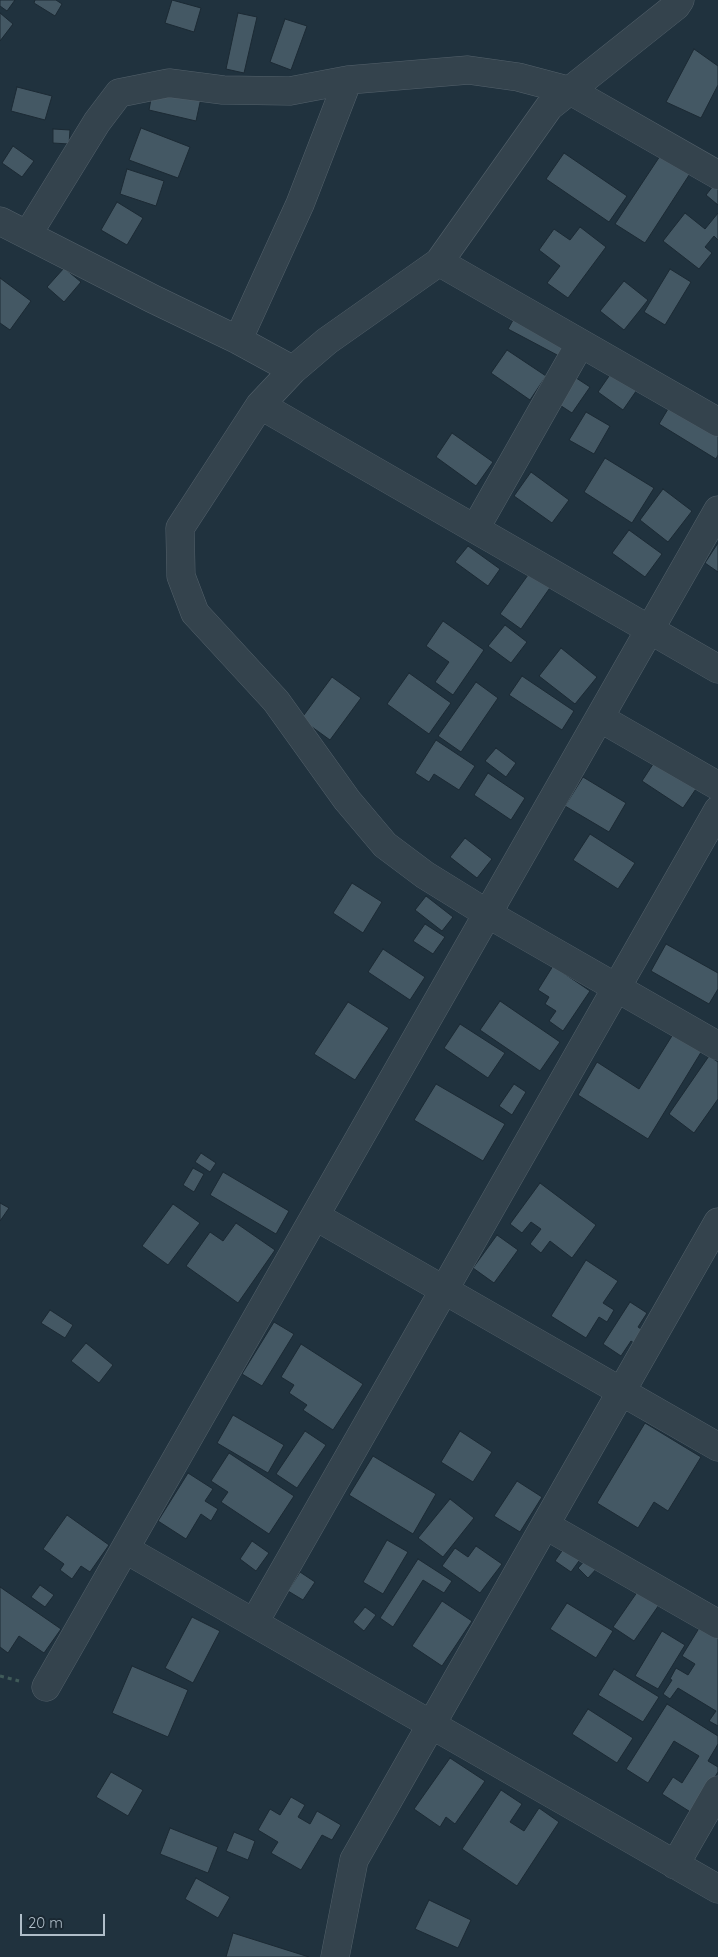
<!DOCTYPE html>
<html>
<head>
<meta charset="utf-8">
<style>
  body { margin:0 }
  #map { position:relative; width:718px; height:1957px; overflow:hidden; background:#20323e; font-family:Quicksand,sans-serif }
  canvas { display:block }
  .scale { position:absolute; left:20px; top:1914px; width:85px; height:22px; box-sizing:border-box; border:2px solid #b0bec9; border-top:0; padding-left:6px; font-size:15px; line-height:18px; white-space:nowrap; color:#b0bec9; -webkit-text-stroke:4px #1a2832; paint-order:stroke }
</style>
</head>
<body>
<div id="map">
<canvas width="718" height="1957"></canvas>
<div class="scale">20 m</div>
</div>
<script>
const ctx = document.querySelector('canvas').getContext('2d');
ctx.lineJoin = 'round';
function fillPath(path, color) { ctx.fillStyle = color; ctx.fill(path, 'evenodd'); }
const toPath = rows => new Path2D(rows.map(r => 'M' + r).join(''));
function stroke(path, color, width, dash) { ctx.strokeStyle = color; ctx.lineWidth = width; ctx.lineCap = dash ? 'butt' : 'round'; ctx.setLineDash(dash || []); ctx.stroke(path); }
const building = toPath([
  [0,0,15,0,7,11,0,6,0,0],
  [35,0,56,0,62,4,55,16,34,3,35,0],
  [172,0,201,8,194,32,165,23,172,0],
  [0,13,13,24,0,41,0,13],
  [238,13,257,17,244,73,226,69,238,13],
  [285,19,307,26,291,70,270,62,285,19],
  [694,49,718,66,718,85,701,118,666,102,694,49],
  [17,87,52,96,45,120,11,111,17,87],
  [153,88,201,98,196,121,149,110,153,88],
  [141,128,190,147,178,178,129,160,141,128],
  [53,129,70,130,69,144,53,143,53,129],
  [13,146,34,161,22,177,2,163,13,146],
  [664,150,693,169,645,243,615,224,664,150],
  [564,153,627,196,609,222,546,179,564,153],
  [127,169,164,181,156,206,120,194,127,169],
  [717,181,718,182,718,205,706,195,717,181],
  [117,202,143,218,127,245,101,230,117,202],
  [685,213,705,229,718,213,718,240,714,236,705,247,712,253,699,269,663,241,685,213],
  [580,227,606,247,568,298,547,283,560,266,539,250,554,229,570,240,580,227],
  [64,268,81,282,64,302,47,287,64,268],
  [670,269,691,282,665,325,644,312,670,269],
  [0,278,31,301,10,330,0,323,0,278],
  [624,281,648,300,624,330,600,311,624,281],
  [517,313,568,339,559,356,508,329,517,313],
  [507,350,546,376,530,400,491,373,507,350],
  [616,366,641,384,623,410,598,392,616,366],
  [564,370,590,387,572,413,546,396,564,370],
  [674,399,718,426,718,455,716,459,659,424,674,399],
  [586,412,610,426,594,454,569,440,586,412],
  [452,433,493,462,476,486,436,457,452,433],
  [605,458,654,488,632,523,584,492,605,458],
  [531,472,569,500,552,523,514,496,531,472],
  [663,489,692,511,668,542,640,520,663,489],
  [629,530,662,554,645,577,612,553,629,530],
  [718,543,718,572,705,563,718,543],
  [468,546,500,569,488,586,455,562,468,546],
  [533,568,554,582,521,629,500,614,533,568],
  [443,621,484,650,453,695,435,682,449,662,426,646,443,621],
  [505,625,527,642,511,663,488,646,505,625],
  [561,648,597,677,575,704,539,676,561,648],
  [409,673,451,703,429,734,387,704,409,673],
  [522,676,574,711,562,730,509,695,522,676],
  [332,677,361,698,330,740,301,719,332,677],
  [476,682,498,698,461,752,438,736,476,682],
  [436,740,475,766,459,790,434,774,429,782,415,773,436,740],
  [496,748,516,763,506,777,485,761,496,748],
  [661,752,702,780,683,808,642,781,661,752],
  [488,773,525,798,511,820,474,795,488,773],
  [583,777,626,803,609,832,565,806,583,777],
  [590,834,635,863,618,889,573,860,590,834],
  [465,838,492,859,477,878,450,857,465,838],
  [352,883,382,902,363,933,333,913,352,883],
  [426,896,453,917,442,931,415,910,426,896],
  [425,924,445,937,433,954,413,941,425,924],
  [666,944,718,973,718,989,709,1004,651,971,666,944],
  [383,949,425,977,410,1000,368,972,383,949],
  [553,966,590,991,563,1031,549,1021,556,1011,545,1004,549,997,538,990,553,966],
  [500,1001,560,1042,540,1071,480,1030,500,1001],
  [348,1002,389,1028,355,1080,314,1054,348,1002],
  [460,1024,505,1053,488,1078,444,1048,460,1024],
  [675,1031,703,1049,648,1139,578,1095,597,1062,639,1089,675,1031],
  [709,1056,718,1062,718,1099,694,1133,669,1114,709,1056],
  [436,1084,505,1124,483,1161,414,1120,436,1084],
  [514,1084,526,1092,512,1115,499,1106,514,1084],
  [201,1153,216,1163,210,1172,195,1162,201,1153],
  [193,1168,204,1174,194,1192,183,1185,193,1168],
  [223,1172,289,1211,276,1234,210,1195,223,1172],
  [540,1183,596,1225,572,1258,550,1241,541,1253,530,1244,541,1229,531,1222,522,1233,510,1224,540,1183],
  [0,1203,9,1208,0,1221,0,1203],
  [173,1204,200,1223,168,1265,142,1246,173,1204],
  [236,1223,275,1250,238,1303,186,1266,210,1232,223,1241,236,1223],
  [497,1235,518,1250,494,1283,473,1268,497,1235],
  [586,1260,618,1281,603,1303,614,1310,607,1322,599,1317,586,1338,551,1316,586,1260],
  [630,1302,647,1313,638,1327,647,1333,638,1346,631,1341,621,1356,603,1344,630,1302],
  [50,1310,73,1325,65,1338,41,1323,50,1310],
  [274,1322,294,1334,262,1386,242,1374,274,1322],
  [86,1343,113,1365,99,1383,71,1361,86,1343],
  [301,1344,363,1384,333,1430,303,1410,307,1405,289,1393,294,1385,281,1377,301,1344],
  [233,1415,284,1445,268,1473,217,1443,233,1415],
  [645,1423,701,1457,668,1511,654,1502,638,1528,597,1503,645,1423],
  [305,1431,326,1445,297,1488,276,1474,305,1431],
  [460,1431,492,1452,473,1482,441,1462,460,1431],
  [229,1453,294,1496,269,1534,221,1502,228,1492,211,1481,229,1453],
  [373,1456,436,1494,413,1534,349,1495,373,1456],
  [188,1473,213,1489,205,1501,218,1509,211,1521,201,1514,186,1539,158,1521,188,1473],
  [517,1481,542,1497,520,1532,494,1516,517,1481],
  [450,1499,474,1518,443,1557,418,1538,450,1499],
  [67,1515,109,1545,90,1572,81,1566,72,1579,60,1570,64,1564,43,1549,67,1515],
  [387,1540,408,1552,383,1594,363,1582,387,1540],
  [252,1541,269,1553,256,1571,240,1559,252,1541],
  [568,1542,584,1554,571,1572,555,1561,568,1542],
  [476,1546,502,1564,480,1593,442,1566,455,1548,468,1557,476,1546],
  [588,1557,599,1566,588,1578,578,1568,588,1557],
  [418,1559,452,1581,444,1593,423,1580,393,1627,380,1618,418,1559],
  [300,1572,315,1582,303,1600,288,1591,300,1572],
  [40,1585,54,1595,45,1607,31,1597,40,1585],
  [0,1587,61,1629,44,1653,19,1636,8,1653,0,1647,0,1587],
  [640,1588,661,1602,634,1641,613,1627,640,1588],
  [442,1601,472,1621,442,1666,412,1646,442,1601],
  [567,1603,613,1631,596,1658,550,1629,567,1603],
  [365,1607,376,1615,364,1631,353,1622,365,1607],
  [192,1617,220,1631,193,1683,165,1668,192,1617],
  [704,1620,718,1628,718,1726,709,1721,716,1711,678,1688,670,1699,663,1694,672,1680,670,1679,676,1668,688,1675,695,1664,682,1656,704,1620],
  [662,1631,685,1645,658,1689,635,1676,662,1631],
  [132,1666,188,1690,168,1737,112,1713,132,1666],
  [614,1669,659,1697,643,1722,598,1695,614,1669],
  [667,1704,718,1736,718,1744,708,1761,718,1767,718,1772,692,1813,662,1794,673,1777,682,1783,699,1756,674,1741,648,1783,626,1769,667,1704],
  [588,1709,633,1738,617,1763,572,1734,588,1709],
  [450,1758,485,1781,455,1824,446,1817,440,1827,414,1809,450,1758],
  [111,1772,143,1790,128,1816,96,1797,111,1772],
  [501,1790,522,1804,510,1822,524,1831,539,1808,559,1822,517,1886,462,1849,501,1790],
  [291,1797,305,1805,298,1817,310,1824,317,1811,341,1825,332,1840,322,1835,301,1870,271,1853,278,1842,258,1830,270,1809,280,1815,291,1797],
  [170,1828,218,1847,208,1873,160,1854,170,1828],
  [234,1832,255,1841,248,1860,226,1851,234,1832],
  [196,1878,230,1897,218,1918,185,1899,196,1878],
  [429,1900,471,1920,458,1948,415,1929,429,1900],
  [233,1933,309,1957,226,1957,233,1933]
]);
fillPath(building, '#445864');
stroke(building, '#1c2a34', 1);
const minor = toPath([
  [680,0,676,6,549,107,439,262,327,341,293,370,260,405,180,528,181,576,195,613,276,701,347,800,385,845,425,875,488,914,718,1046],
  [0,221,153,299,238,340,293,370],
  [28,234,97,122,119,93,169,83,223,90,290,91,348,80,468,70,518,77,571,91,718,175],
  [439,262,718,422],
  [238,340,300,204,348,80],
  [260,405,718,669],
  [475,529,580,344],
  [600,718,718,786],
  [315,1216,718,1447],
  [545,1525,718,1624],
  [125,1549,718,1889],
  [254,1623,718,810],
  [46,1687,718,510],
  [675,1865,718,1790],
  [335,1957,354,1860,718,1222]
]);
stroke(minor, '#53616b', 29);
stroke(toPath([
  [0,1676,19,1681]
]), '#405b59', 3, [4, 4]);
stroke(minor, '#34434d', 28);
</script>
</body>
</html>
